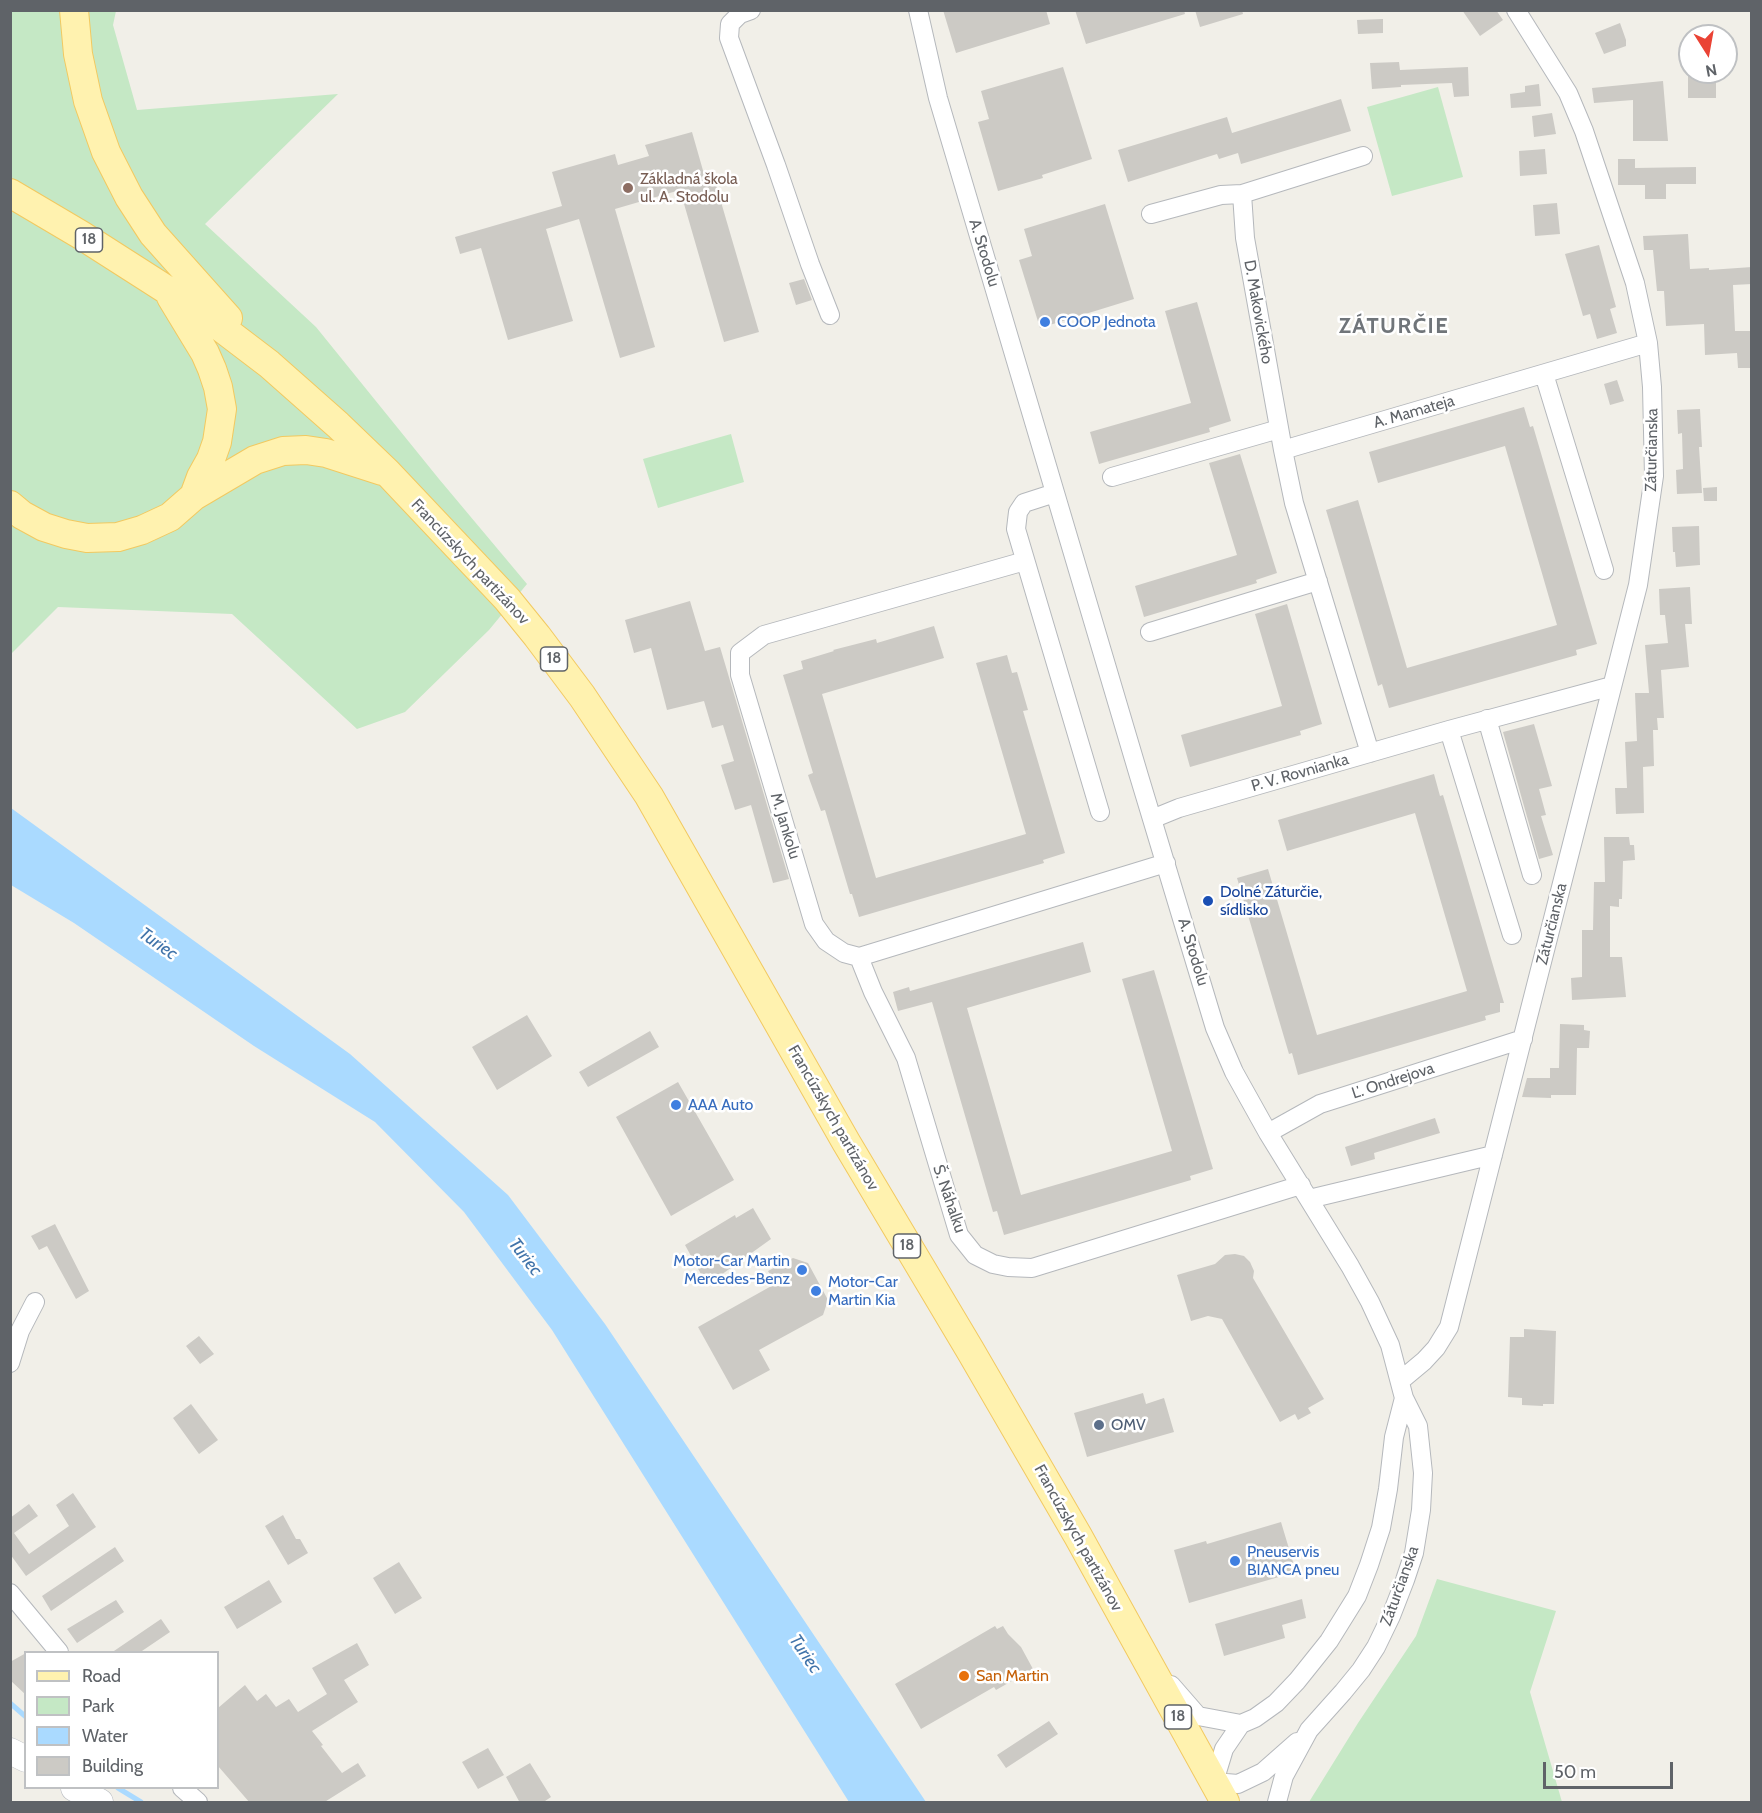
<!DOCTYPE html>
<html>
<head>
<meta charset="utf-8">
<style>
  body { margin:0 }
  #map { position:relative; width:1762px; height:1813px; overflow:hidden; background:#f1efe8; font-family:Cabin,sans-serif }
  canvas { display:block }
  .frame { position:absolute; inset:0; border:12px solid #5f6368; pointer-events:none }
  .legend { position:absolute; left:24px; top:1651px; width:195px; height:138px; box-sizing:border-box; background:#fff; border:2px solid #bfc1c3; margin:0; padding:8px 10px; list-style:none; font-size:18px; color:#5f6368 }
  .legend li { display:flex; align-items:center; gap:12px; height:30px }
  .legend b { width:30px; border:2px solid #bfc1c3 }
  .north { position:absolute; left:1678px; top:24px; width:60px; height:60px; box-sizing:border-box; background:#fff; border:2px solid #bfc1c3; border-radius:50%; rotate:169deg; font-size:16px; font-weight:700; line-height:24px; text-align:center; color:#5f6368 }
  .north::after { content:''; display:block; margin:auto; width:21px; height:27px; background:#ea4335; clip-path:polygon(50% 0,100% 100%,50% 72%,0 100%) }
  .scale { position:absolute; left:1543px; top:1762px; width:130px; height:27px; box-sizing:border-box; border:3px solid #5f6368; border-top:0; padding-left:8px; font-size:18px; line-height:21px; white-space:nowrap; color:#5f6368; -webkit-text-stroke:4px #fff; paint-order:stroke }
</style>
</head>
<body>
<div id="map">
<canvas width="1762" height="1813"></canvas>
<div class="frame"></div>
<ul class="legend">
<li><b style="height:8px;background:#fff2af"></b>Road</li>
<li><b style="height:16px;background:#c5e8c5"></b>Park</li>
<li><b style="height:16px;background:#aadaff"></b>Water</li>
<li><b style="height:16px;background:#cccac5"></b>Building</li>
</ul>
<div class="north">N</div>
<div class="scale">50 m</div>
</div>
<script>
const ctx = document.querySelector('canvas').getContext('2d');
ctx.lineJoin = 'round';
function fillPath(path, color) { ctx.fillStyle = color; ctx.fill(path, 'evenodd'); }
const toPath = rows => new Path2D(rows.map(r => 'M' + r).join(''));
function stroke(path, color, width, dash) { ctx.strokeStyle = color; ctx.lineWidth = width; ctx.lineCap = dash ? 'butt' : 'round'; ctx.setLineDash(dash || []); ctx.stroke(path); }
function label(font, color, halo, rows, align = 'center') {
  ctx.font = font + ' Cabin,sans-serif'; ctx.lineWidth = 5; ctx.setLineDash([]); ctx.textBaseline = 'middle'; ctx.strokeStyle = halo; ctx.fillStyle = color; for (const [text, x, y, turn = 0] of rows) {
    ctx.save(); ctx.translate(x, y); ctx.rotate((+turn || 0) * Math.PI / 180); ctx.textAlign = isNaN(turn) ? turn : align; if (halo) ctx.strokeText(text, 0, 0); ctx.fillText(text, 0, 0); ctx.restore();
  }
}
fillPath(toPath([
  [11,11,116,11,113,25,137,110,338,94,205,224,316,327,439,479,527,584,489,630,405,712,357,729,232,614,58,607,11,654],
  [1438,87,1463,177,1392,196,1367,107],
  [731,434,744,482,658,508,643,459],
  [1437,1579,1556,1611,1530,1692,1562,1802,1309,1802,1358,1723,1416,1636]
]), '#c5e8c5');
fillPath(toPath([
  [11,808,350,1054,508,1195,605,1324,926,1802,849,1802,552,1330,464,1212,375,1122,254,1046,74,923,11,885]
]), '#aadaff');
stroke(toPath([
  [10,1703,26,1717],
  [118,1788,141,1802]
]), '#aadaff', 5);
fillPath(toPath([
  [943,10,1046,10,1050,24,956,53],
  [1075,10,1184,10,1185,14,1086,44],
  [1195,10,1242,10,1243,14,1200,27],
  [1462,10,1496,10,1503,20,1480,36],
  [1383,19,1383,33,1358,34,1357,20],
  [1620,23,1626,40,1626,46,1604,54,1595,33],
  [1399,62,1400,70,1468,67,1469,96,1454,97,1452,83,1401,85,1401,87,1372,89,1370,63],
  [1063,67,1092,159,1042,175,1043,178,998,191,978,122,989,119,981,91],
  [1688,72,1716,72,1716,98,1688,98],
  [1663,81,1668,141,1633,141,1633,100,1594,103,1592,88],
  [1539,84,1541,106,1511,108,1510,94,1525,92,1525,86],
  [1341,99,1351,131,1241,164,1238,153,1219,159,1217,154,1128,182,1118,150,1227,117,1232,133],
  [1552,113,1556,134,1534,137,1532,116],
  [692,132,706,181,714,178,759,332,724,342,680,190,615,209,655,347,620,358,579,219,546,229,573,321,508,340,481,248,460,254,455,237,562,206,552,172,615,154,618,165,649,156,645,145],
  [1545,149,1547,174,1520,176,1519,151],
  [1618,159,1635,159,1635,168,1696,167,1696,184,1666,184,1666,199,1645,199,1645,185,1618,185],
  [1557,203,1560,234,1535,236,1533,205],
  [1105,204,1134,299,1040,328,1019,260,1032,256,1024,229],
  [1688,234,1690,269,1709,268,1709,270,1752,267,1752,284,1733,285,1735,331,1752,331,1752,368,1738,368,1737,353,1705,355,1704,324,1666,326,1664,291,1657,291,1653,250,1644,250,1643,236],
  [1599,245,1616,307,1610,309,1617,333,1597,339,1590,314,1583,316,1565,254],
  [804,279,812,300,796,305,789,283],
  [1197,302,1231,421,1209,428,1210,432,1099,464,1090,432,1191,403,1165,311],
  [1617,380,1624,401,1610,405,1604,384],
  [1524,407,1530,427,1533,426,1597,644,1576,650,1577,655,1389,708,1382,684,1378,686,1326,510,1358,500,1407,668,1557,625,1505,446,1378,483,1369,452],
  [1700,409,1702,447,1699,447,1702,493,1677,494,1676,470,1683,469,1682,433,1678,434,1677,410],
  [1240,454,1277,573,1256,580,1257,583,1144,617,1135,586,1237,555,1209,463],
  [1717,487,1717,501,1704,501,1703,488],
  [1699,526,1700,565,1676,567,1675,552,1673,552,1672,527],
  [1690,587,1692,624,1685,624,1689,667,1661,670,1664,718,1657,718,1658,730,1653,730,1654,766,1643,767,1644,813,1616,814,1615,788,1627,788,1625,742,1637,741,1635,693,1649,693,1645,645,1668,643,1665,615,1660,615,1659,589],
  [690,601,705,651,720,647,789,879,773,883,751,805,735,810,721,765,734,761,723,725,712,728,704,701,667,710,651,648,634,653,625,620],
  [1287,604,1322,724,1300,731,1301,735,1190,767,1181,735,1282,706,1255,614],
  [934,626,944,658,822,694,876,878,1026,834,976,663,1007,655,1012,673,1017,672,1028,710,1023,711,1065,853,1043,860,1044,863,859,917,852,894,850,894,825,810,821,811,810,781,808,775,813,773,783,675,803,669,801,661,834,651,833,650,876,639,877,643],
  [1534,724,1552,786,1539,789,1546,815,1541,816,1553,855,1539,859,1503,732],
  [1434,774,1440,796,1443,795,1504,1003,1500,1003,1500,1012,1485,1016,1486,1020,1298,1075,1292,1053,1289,1054,1237,878,1268,869,1317,1035,1467,991,1415,813,1287,851,1278,820],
  [1604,837,1629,837,1630,845,1634,845,1635,860,1623,861,1622,899,1619,899,1619,907,1610,906,1610,957,1622,957,1626,997,1572,1000,1571,978,1582,977,1582,930,1593,930,1594,882,1605,882],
  [1083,942,1091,972,967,1008,1021,1195,1172,1151,1122,979,1154,970,1213,1169,1190,1176,1191,1180,1004,1235,997,1211,993,1212,932,1002,898,1011,893,992,909,987,910,991],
  [527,1015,552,1056,497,1090,472,1047],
  [1560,1024,1584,1025,1584,1030,1590,1031,1589,1048,1577,1048,1576,1095,1551,1095,1551,1098,1522,1097,1527,1078,1550,1078,1550,1068,1559,1068],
  [650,1031,659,1047,588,1087,579,1072],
  [678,1082,734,1180,671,1216,616,1117],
  [1435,1118,1440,1133,1374,1153,1375,1159,1351,1166,1345,1147],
  [753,1208,771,1239,707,1285,685,1245,735,1215,736,1218],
  [55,1224,89,1291,76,1299,47,1246,39,1250,31,1236],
  [1235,1254,1244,1256,1250,1262,1254,1271,1253,1278,1324,1399,1308,1408,1311,1413,1298,1420,1295,1414,1280,1422,1222,1319,1208,1316,1191,1321,1177,1275,1215,1264,1225,1255],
  [793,1258,808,1263,828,1300,823,1315,759,1350,770,1370,733,1390,698,1327,775,1284,768,1271],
  [1524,1329,1556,1331,1554,1404,1543,1404,1543,1406,1522,1405,1522,1398,1508,1397,1510,1337,1524,1337],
  [199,1336,214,1354,200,1364,186,1346],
  [1143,1393,1146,1404,1164,1398,1174,1432,1087,1457,1074,1413],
  [191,1404,218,1440,199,1454,173,1418],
  [73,1493,96,1527,26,1576,10,1554,10,1518,29,1504,38,1516,14,1533,29,1554,69,1526,56,1505],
  [283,1515,296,1539,300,1539,308,1553,288,1565,265,1526],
  [1281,1522,1296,1572,1189,1603,1174,1550,1206,1541,1207,1544],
  [115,1547,124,1561,51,1611,42,1596],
  [399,1562,422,1598,395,1614,373,1578],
  [269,1580,282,1602,237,1629,224,1607],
  [1302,1599,1306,1618,1282,1625,1285,1638,1224,1656,1215,1624],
  [116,1600,124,1612,77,1643,67,1629],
  [161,1619,170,1632,139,1653,111,1653],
  [995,1626,997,1629,1003,1626,1008,1634,1021,1647,1033,1669,996,1690,994,1687,921,1729,895,1684],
  [357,1643,369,1665,344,1680,358,1702,312,1731,323,1745,321,1746,342,1773,358,1763,366,1776,323,1803,250,1803,218,1766,218,1708,245,1685,257,1701,266,1694,276,1707,289,1699,298,1712,327,1694,312,1668],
  [26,1653,26,1695,10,1680,10,1662],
  [1049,1721,1058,1734,1006,1768,997,1755],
  [488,1748,504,1775,478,1789,462,1762],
  [530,1763,551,1797,542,1803,520,1803,506,1777]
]), '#cccac5');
const street = toPath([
  [751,10,740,14,730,24,729,38,776,165,810,264,830,315],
  [918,10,938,98,1139,776,1215,1028,1234,1072,1268,1133,1350,1266,1370,1302,1390,1345,1404,1398,1418,1426,1423,1473,1421,1510,1414,1553,1405,1580,1391,1616,1376,1647,1361,1670,1343,1692,1309,1730,1284,1776,1277,1802],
  [1242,194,1245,238,1283,450,1294,503,1370,753],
  [1151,214,1221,195,1242,194,1363,156],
  [1544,374,1604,570],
  [1283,450,1648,343],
  [1112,477,1279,429],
  [1055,493,1024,503,1018,512,1016,529,1100,812],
  [1025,561,764,635,740,653,740,675,814,924,826,941,844,953,859,957,1166,863],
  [1150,632,1318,581],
  [1487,719,1532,875],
  [1449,730,1512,935],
  [1152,819,1179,808,1449,730,1612,686],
  [859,957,873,992,906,1058,959,1235,975,1255,993,1264,1008,1267,1032,1268,1301,1185],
  [1268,1133,1320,1104,1523,1039],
  [1309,1199,1493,1155],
  [10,1363,20,1331,35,1302],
  [1400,1381,1424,1361,1436,1348,1449,1327,1638,585,1654,476,1652,387,1648,343,1635,283,1584,131,1568,93,1516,10],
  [10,1593,59,1652],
  [1171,1685,1198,1716,1241,1724],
  [1297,1742,1263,1772,1238,1784,1214,1782,1224,1749,1241,1724,1255,1718,1276,1703,1297,1681,1329,1641,1357,1596,1369,1565,1381,1528,1388,1489,1394,1437,1404,1398],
  [182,1788,198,1802]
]);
const secondary = toPath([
  [10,1751,26,1759],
  [74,1788,100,1802]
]);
const primary = toPath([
  [74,10,78,54,88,101,106,152,129,197,153,234,228,318],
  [10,193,81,235,167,290,202,313,269,364,338,425,387,472,507,599,537,636,582,696,649,796,846,1142,970,1350,1078,1536,1225,1802],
  [171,297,205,353,212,369,218,387,222,409,217,442,211,459,201,477,194,496],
  [10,505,22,515,44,527,66,534,87,538,118,537,142,530,170,517,194,496,255,460,283,451,306,450,326,453,382,471]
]);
stroke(street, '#b5b8bc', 20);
stroke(secondary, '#b6babf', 27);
stroke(primary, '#f2c960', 30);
stroke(street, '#fff', 18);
stroke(secondary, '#fff', 26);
stroke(primary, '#fff2af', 28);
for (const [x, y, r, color] of [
  [628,188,6,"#8d6e63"],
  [1045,322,6,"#3f7fe0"],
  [1208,901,6,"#1a4fb4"],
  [676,1105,6,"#3f7fe0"],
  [802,1270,6,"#3f7fe0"],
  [816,1291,6,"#3f7fe0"],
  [1099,1425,6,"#5c6f8a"],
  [1235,1561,6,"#3f7fe0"],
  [964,1676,6,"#e8710a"]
]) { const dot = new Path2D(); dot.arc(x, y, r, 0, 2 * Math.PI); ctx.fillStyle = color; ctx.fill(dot); stroke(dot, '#fff', 2); }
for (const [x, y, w] of [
  [89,240,27],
  [554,659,27],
  [907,1246,27],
  [1178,1717,27]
]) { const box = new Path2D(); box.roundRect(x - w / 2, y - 12, w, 24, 4.5); ctx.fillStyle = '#fff'; ctx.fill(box); stroke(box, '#5f6368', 1.5); }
label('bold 15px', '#5f6368', null, [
  ["18",89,240],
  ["18",554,659],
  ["18",907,1246],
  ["18",1178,1717]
]);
label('16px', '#785e54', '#fff', [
  ["Základná škola",640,179],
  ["ul. A. Stodolu",640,197]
], 'left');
label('16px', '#5f6368', '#fff', [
  ["A. Stodolu",984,253,73],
  ["D. Makovického",1258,312,80],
  ["A. Mamateja",1414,412,-16],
  ["Záturčianska",1652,450,-89],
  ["Francúzskych partizánov",470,562,47],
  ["P. V. Rovnianka",1300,773,-16],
  ["M. Jankolu",785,826,73],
  ["Záturčianska",1552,924,-76],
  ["A. Stodolu",1193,952,73],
  ["Ľ. Ondrejova",1393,1081,-18],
  ["Francúzskych partizánov",833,1118,60],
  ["Š. Náhalku",949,1199,71],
  ["Francúzskych partizánov",1078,1538,61],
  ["Záturčianska",1400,1586,-70]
]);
label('16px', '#366cbe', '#fff', [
  ["COOP Jednota",1057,322],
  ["AAA Auto",688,1105],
  ["Motor-Car Martin",790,1261,"right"],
  ["Mercedes-Benz",790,1279,"right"],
  ["Motor-Car",828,1282],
  ["Martin Kia",828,1300],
  ["Pneuservis",1247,1552],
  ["BIANCA pneu",1247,1570]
], 'left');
label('16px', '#164399', '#fff', [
  ["Dolné Záturčie,",1220,892],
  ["sídlisko",1220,910]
], 'left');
label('16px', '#4e5e75', '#fff', [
  ["OMV",1111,1425]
], 'left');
label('16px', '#c56008', '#fff', [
  ["San Martin",976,1676]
], 'left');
label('italic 18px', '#4174aa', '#fff', [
  ["Turiec",158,944,35],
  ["Turiec",525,1257,52],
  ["Turiec",805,1654,56]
]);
ctx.letterSpacing = '1.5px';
label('bold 22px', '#70757a', '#fff', [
  ["ZÁTURČIE",1394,327]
]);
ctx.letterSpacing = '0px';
</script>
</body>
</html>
